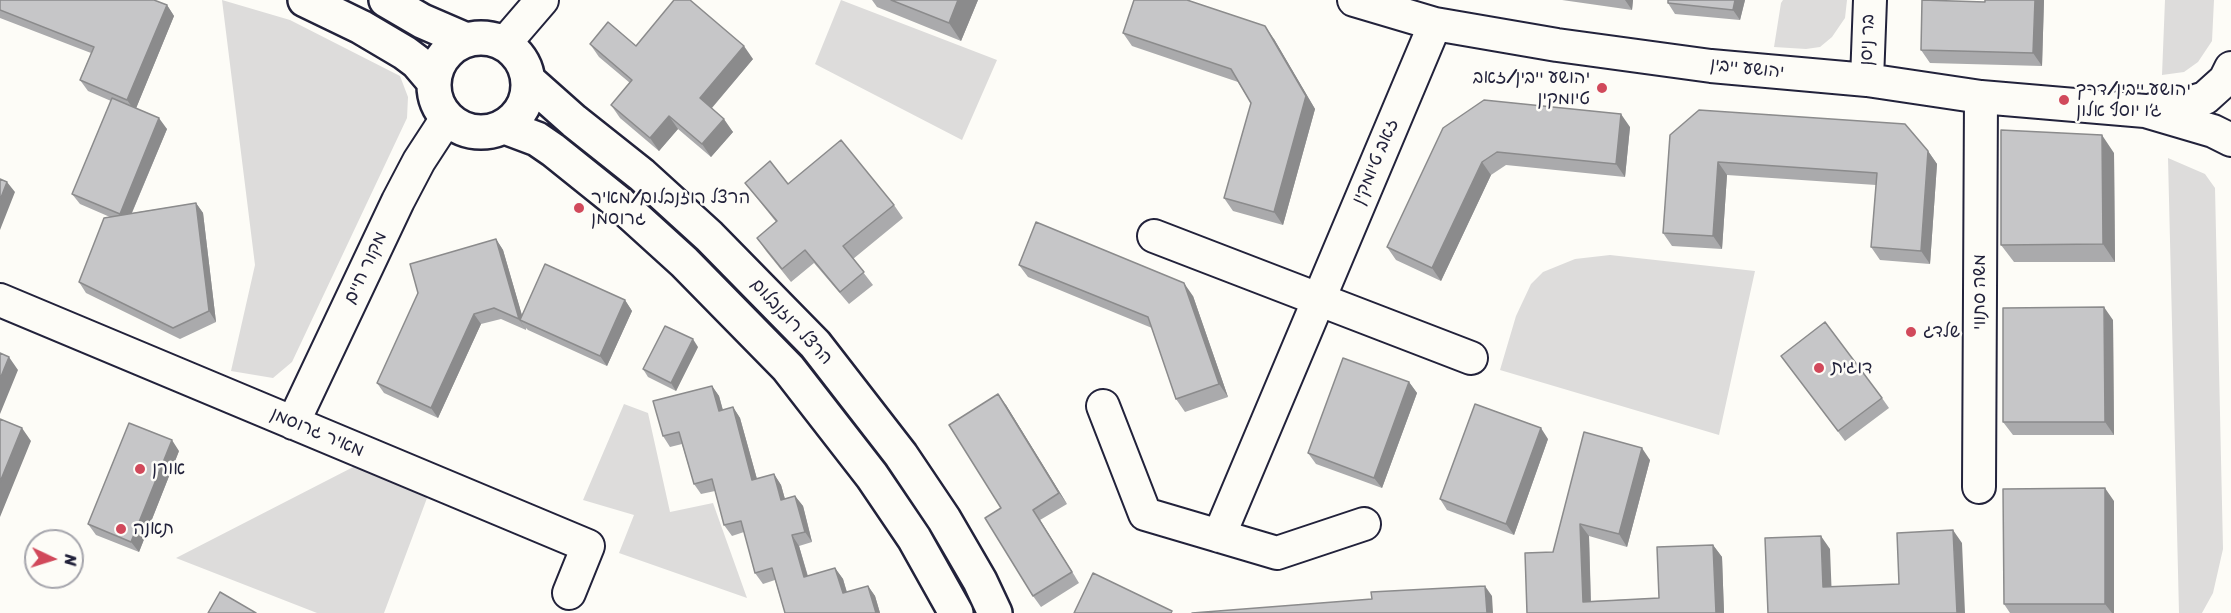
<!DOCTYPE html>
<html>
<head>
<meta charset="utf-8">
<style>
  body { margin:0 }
  #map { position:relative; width:2231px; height:613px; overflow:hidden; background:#fdfcf7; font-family:Sriracha,sans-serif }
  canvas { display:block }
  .north { position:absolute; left:24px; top:529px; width:60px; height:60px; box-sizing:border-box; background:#fdfcf7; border:2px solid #a5a5ac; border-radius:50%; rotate:94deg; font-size:16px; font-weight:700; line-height:24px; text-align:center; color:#22223b }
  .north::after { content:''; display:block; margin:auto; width:21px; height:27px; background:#d1495b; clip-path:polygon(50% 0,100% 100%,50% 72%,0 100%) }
</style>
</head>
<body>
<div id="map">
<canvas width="2231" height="613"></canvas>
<div class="north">N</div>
</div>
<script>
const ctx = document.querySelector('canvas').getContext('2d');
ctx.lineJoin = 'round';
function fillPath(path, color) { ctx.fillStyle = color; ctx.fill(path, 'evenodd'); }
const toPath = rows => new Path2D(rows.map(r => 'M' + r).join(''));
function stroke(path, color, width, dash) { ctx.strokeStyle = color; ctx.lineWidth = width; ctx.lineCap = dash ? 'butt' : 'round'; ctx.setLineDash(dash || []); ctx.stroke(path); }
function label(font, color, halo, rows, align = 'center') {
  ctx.font = font + ' Sriracha,"Playpen Sans Hebrew",sans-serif'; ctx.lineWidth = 5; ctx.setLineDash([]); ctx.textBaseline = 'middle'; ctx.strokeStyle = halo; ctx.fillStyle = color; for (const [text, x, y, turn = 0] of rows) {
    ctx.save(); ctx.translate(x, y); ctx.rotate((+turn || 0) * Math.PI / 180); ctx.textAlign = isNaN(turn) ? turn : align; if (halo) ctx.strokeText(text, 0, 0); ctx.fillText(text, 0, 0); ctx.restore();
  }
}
fillPath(toPath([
  [222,0,290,20,400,76,408,97,407,118,292,362,273,378,231,371,255,265],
  [841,0,997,60,962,140,815,64],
  [1783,0,1847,0,1845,18,1832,37,1820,47,1806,49,1774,47,1781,3],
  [2165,0,2214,0,2212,41,2198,62,2184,72,2162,75],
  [2168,158,2205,174,2215,188,2223,549,2213,593,2202,613,2179,613],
  [1610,255,1755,271,1719,435,1500,370,1516,316,1531,284,1543,272,1575,259],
  [624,404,648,413,670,512,713,503,747,598,619,553,634,515,583,500],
  [361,463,430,490,384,613,317,613,176,558]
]), '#dddcdb');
const minor = toPath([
  [1354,0,1435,24,1557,45,1711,66,1867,80,1981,97,2145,111,2213,131,2231,140],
  [505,43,542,0],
  [1867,80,1870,0],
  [2152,110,2189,103,2205,98,2225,80,2231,68],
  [1154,236,1471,358],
  [0,300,588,546,569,593],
  [1103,406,1145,514,1277,553,1364,524],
  [293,423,398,201,419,161,447,118],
  [1979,487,1981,97],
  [1219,536,1435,24]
]);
const tertiary = toPath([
  [305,0,361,27,405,53,417,62,434,82],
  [386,0,422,21,466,40],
  '434 85a47 47 0 1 1 94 0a47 47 0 1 1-94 0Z',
  [529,81,574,121,642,175,709,236,815,344,901,455,944,519,980,581,995,613],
  [505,127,537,139,553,150,619,203,684,262,788,368,872,476,914,538,956,613]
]);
stroke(minor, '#22223b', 36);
stroke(tertiary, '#22223b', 38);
stroke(minor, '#fdfcf7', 32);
stroke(tertiary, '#fdfcf7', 33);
fillPath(toPath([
  [0,0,167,5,174,16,136,108,167,129,132,213,196,203,203,213,216,322,180,339,86,293,79,282,110,217,80,204,72,194,111,101,88,91,80,80,91,53,0,18],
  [872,0,978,0,961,41,877,7],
  [1562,0,1633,0,1632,10],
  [1745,0,1740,20,1675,14,1668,3],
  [1985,0,2044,0,2042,66,1930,63,1921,50,1985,2],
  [1123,33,1274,39,1315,109,1283,225,1233,211,1224,198,1251,103,1238,82,1132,46],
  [590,44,636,46,753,59,712,108,733,132,711,157,678,129,659,151,620,118,611,105,630,83,599,57],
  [1630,127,1625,177,1506,165,1491,175,1441,281,1396,260,1387,247,1443,128],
  [1670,135,1928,151,1937,164,1930,264,1880,260,1871,247,1876,185,1727,175,1722,249,1672,246,1663,233],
  [2114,153,2115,262,2014,262,2001,245],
  [745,183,788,184,894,205,903,218,853,259,873,285,849,304,814,263,791,282,766,251,757,238,776,222],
  [496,239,503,250,522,316,625,300,632,311,607,366,528,330,526,328,526,330,501,319,481,324,438,418,384,393,377,383],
  [1019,265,1193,296,1228,397,1185,412,1176,399,1152,328,1028,277],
  [2113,320,2114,435,2013,435,2003,422],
  [698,347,676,391,648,377,643,369],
  [1789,366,1882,398,1889,408,1845,441],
  [1409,382,1417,393,1382,488,1316,464,1308,453],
  [712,386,719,396,723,410,733,407,740,418,757,479,774,474,781,485,785,499,795,496,803,506,812,542,799,546,808,576,835,568,843,579,847,592,868,586,875,596,880,613,785,613,775,580,763,584,755,573,744,532,732,536,724,525,715,491,701,494,694,484,682,444,670,447,663,436,653,401],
  [1006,405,1067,504,1040,520,1079,583,1041,607,1033,596,1001,508],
  [1584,432,1650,460,1627,547,1589,536,1591,601,1659,598,1713,545,1722,557,1724,613,1527,613,1553,552],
  [1548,439,1514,535,1447,510,1440,499],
  [179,451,139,552,96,535,88,524],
  [2114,501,2114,613,2010,613,2004,604]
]), '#aaaaac');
fillPath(toPath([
  [958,0,978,0,961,41,949,23],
  [1625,0,1633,0,1632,10],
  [1735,0,1745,0,1740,20,1733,10],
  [2035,0,2044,0,2042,66,2033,53],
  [167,5,174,16,135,111,127,100],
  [1265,26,1274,39,1315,109,1283,225,1274,212],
  [744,46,753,59,709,111,700,98],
  [1621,114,1630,127,1625,177,1616,164],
  [669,116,678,129,659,151,650,138],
  [159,118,167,129,127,224,120,214],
  [724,119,733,132,711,157,702,144],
  [2102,135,2114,153,2115,262,2103,244],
  [1928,151,1937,164,1930,264,1921,251],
  [1482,162,1491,175,1441,281,1432,268],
  [1718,162,1727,175,1722,249,1713,236],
  [7,182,15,192,0,230,0,200],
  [196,203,203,213,216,322,209,311],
  [496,239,503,250,524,322,520,320,526,330,519,319],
  [1184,283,1193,296,1228,397,1219,384],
  [625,300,632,311,607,366,600,356],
  [2104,307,2113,320,2114,435,2105,422],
  [474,314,481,324,438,418,431,408],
  [693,339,698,347,676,391,671,383],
  [9,357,18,370,0,414,0,379],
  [1409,382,1417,393,1382,488,1374,478],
  [712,386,719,396,726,422,719,411],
  [998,394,1006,405,1067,504,1059,493],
  [733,407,740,418,760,490,752,480],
  [22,428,31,441,0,517,0,482],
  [1541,428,1548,439,1514,535,1506,524],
  [172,440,179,451,139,552,131,542],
  [1642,448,1650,460,1627,547,1619,534],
  [774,474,781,485,788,510,781,500],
  [2105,488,2114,501,2114,613,2112,613,2105,604],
  [795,496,803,506,812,542,805,532],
  [1033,510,1040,520,1079,583,1072,572],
  [1580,524,1589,536,1591,613,1583,602],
  [1953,530,1962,543,1965,613,1957,613],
  [792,535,799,546,811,588,804,577],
  [1821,536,1830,549,1832,600,1823,587],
  [1713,545,1722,557,1724,613,1716,613],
  [835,568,843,579,850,604,843,593],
  [868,586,875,596,880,613,876,613],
  [1485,586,1492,596,1493,613,1487,613]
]), '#8b8b8c');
const building = toPath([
  [0,0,154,0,167,5,127,100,80,80,94,47,0,10,0,0],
  [674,0,690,0,744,46,700,98,724,119,702,144,669,116,650,138,611,105,632,80,590,44,608,22,636,46,674,0],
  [891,0,958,0,949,23,891,0],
  [1134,0,1187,0,1265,26,1306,96,1274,212,1224,198,1251,103,1231,69,1123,33,1134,0],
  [1668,0,1735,0,1733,10,1668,3,1668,0],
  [1922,0,1985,2,1985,0,2035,0,2033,53,1921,50,1922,0],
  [112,98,159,118,120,214,72,194,112,98],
  [1484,100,1621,114,1616,164,1497,152,1482,162,1432,268,1387,247,1443,128,1484,100],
  [1699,110,1905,124,1928,151,1921,251,1871,247,1877,173,1718,162,1713,236,1663,233,1670,135,1699,110],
  [2001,130,2102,135,2103,244,2001,245,2001,130],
  [841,140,894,205,843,246,864,272,840,292,805,250,782,269,757,238,777,221,745,183,770,161,788,184,841,140],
  [0,179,7,182,0,200,0,179],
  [196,203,209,311,173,328,79,282,104,218,196,203],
  [1036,222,1184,283,1219,384,1176,399,1148,317,1019,265,1036,222],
  [496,239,519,319,494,308,474,314,431,408,377,383,418,293,410,264,496,239],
  [545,264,625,300,600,356,520,320,545,264],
  [2104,307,2105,422,2003,422,2003,308,2104,307],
  [1825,322,1882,398,1838,431,1781,356,1825,322],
  [665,326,693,339,671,383,643,369,665,326],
  [0,353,9,357,0,379,0,353],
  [1343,358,1409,382,1374,478,1308,453,1343,358],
  [712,386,719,411,733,407,752,480,774,474,781,500,795,496,805,532,792,535,804,577,835,568,843,593,868,586,876,613,785,613,772,568,755,573,741,521,724,525,712,479,694,484,679,432,663,436,653,401,712,386],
  [998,394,1059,493,1033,510,1072,572,1033,596,985,518,1001,508,949,425,998,394],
  [1475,404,1541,428,1506,524,1440,499,1475,404],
  [0,419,22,428,0,482,0,419],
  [129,423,172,440,131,542,88,524,129,423],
  [1584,432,1642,448,1619,534,1580,524,1583,602,1659,598,1657,547,1713,545,1716,613,1527,613,1525,553,1553,552,1584,432],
  [2105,488,2105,604,2004,604,2003,489,2105,488],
  [1953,530,1957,613,1768,613,1765,538,1821,536,1823,587,1899,584,1897,533,1953,530],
  [1093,573,1172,611,1171,613,1074,613,1093,573],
  [1485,586,1487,613,1192,613,1372,599,1371,592,1485,586],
  [220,592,256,613,208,613,220,592]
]);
fillPath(building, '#c6c6c8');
stroke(building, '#8b8b8c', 1.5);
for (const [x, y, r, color] of [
  [1602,88,6,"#d1495b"],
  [2064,100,6,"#d1495b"],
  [579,208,6,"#d1495b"],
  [1911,332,6,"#d1495b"],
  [1819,368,6,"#d1495b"],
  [140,469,6,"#d1495b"],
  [121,529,6,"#d1495b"]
]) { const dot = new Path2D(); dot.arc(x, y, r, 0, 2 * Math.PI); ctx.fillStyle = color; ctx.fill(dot); stroke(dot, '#fdfcf7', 2); }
label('18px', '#22223b', '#fdfcf7', [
  ["בר ניסן",1868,40,-88],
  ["יהושע ייבין",1747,69,6],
  ["זאב טיומקין",1376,162,-67],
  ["מקור חיים",366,268,-65],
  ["משה סתווי",1980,292,-90],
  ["הרצל רוזנבלום",791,322,47],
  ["מאיר גרוסמן",317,433,23]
]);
label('18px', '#22223b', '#fdfcf7', [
  ["יהושע ייבין/זאב",1590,78,"right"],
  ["טיומקין",1590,99,"right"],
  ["יהושע ייבין/דרך",2076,90],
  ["ג׳ו יוסף אלון",2076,111],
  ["הרצל רוזנבלום/מאיר",591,198],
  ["גרוסמן",591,219],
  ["שלדג",1923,332],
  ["דוגית",1831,368],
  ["אורן",152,469],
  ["תאנה",133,529]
], 'left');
</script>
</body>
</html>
